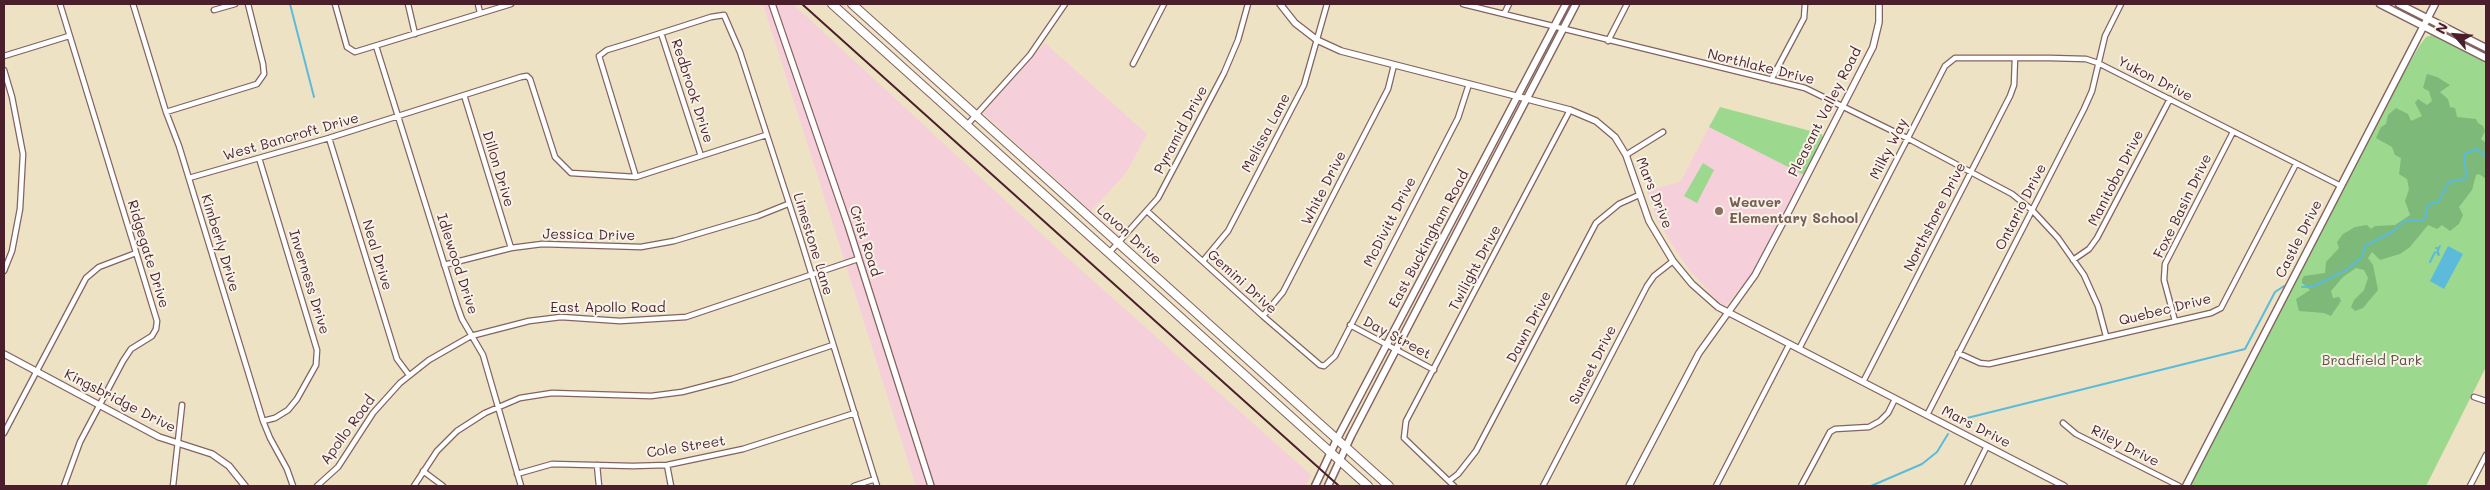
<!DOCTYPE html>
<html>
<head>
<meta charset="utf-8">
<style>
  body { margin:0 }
  #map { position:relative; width:2490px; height:490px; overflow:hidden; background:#eee2c4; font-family:Mali,sans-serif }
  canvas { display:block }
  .frame { position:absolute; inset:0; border:5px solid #4a1f2b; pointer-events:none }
  .north { position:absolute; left:2430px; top:10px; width:50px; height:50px; -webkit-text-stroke:4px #f7f3e8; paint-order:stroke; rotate:297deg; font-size:14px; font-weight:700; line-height:20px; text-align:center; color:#4a1f2b }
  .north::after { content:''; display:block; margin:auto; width:18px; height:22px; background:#4a1f2b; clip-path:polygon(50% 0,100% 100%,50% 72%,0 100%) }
</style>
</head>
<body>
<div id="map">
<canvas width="2490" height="490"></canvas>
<div class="frame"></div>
<div class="north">N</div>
</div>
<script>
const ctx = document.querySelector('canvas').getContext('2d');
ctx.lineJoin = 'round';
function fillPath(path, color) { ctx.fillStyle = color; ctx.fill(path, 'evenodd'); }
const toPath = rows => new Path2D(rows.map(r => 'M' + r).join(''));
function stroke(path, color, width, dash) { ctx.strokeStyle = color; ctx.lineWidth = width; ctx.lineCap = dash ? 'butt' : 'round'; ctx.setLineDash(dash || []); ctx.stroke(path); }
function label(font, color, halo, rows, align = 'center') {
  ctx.font = font + ' Mali,sans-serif'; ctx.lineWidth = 4; ctx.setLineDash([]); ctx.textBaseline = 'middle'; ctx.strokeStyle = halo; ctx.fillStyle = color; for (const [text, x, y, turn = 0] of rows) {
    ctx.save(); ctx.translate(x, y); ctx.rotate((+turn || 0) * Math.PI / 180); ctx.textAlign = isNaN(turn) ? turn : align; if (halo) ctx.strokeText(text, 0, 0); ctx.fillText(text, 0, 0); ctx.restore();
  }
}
fillPath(toPath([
  [763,4,793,4,1060,251,1311,475,1306,486,916,486],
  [1045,43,1147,134,1126,173,1091,211,983,113],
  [1709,127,1804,175,1751,275,1726,306,1719,302,1691,272,1673,246,1657,219,1647,192,1681,181]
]), '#f5cfda');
fillPath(toPath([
  [2432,35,2486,62,2486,367,2426,486,2190,486,2396,86,2420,45,2426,37],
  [1720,107,1822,134,1822,138,1804,175,1709,127],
  [1703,163,1714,170,1697,203,1684,196]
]), '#9cd98e');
fillPath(toPath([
  [2427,74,2437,77,2450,85,2440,92,2448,99,2450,107,2455,108,2457,117,2476,119,2478,123,2483,126,2485,131,2481,139,2486,143,2486,179,2479,174,2476,175,2472,190,2459,207,2463,215,2459,224,2450,231,2442,225,2437,229,2428,225,2410,247,2400,254,2380,260,2372,252,2368,258,2373,265,2378,290,2363,308,2355,311,2351,307,2354,300,2364,290,2368,278,2364,270,2356,268,2343,277,2331,291,2333,298,2339,297,2341,301,2331,316,2324,313,2299,311,2296,299,2310,290,2302,283,2302,279,2304,276,2325,273,2326,262,2339,248,2337,242,2343,234,2355,227,2367,225,2371,229,2375,226,2395,225,2410,215,2405,201,2409,189,2407,179,2399,174,2401,158,2395,155,2392,147,2376,138,2381,127,2386,124,2388,115,2396,108,2408,114,2411,121,2422,116,2415,103,2418,99,2427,105,2432,101,2429,91,2423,88]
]), '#7db979');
fillPath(toPath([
  [2448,246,2463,254,2444,289,2430,281]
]), '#5cbbda');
stroke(toPath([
  [290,4,314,97],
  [2439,248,2436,248,2438,249,2440,246],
  [2438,252,2439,255,2437,253,2439,248],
  [2430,262,2435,252],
  [2302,287,2312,287,2348,269,2362,257,2365,246,2394,231,2405,220,2422,221,2427,215,2426,209,2429,204,2438,202,2449,182,2465,179,2467,176,2464,163,2465,154,2476,149,2486,156],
  [1955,421,2245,349,2275,292,2284,286],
  [1871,486,1922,464,1937,452,1948,434]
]), '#5cbbda', 2);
const minor = toPath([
  [60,4,157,321,156,329,152,336,131,349,123,361,80,442,64,486],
  [133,4,166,112,179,146,263,421,270,438,287,469,293,486],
  [335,4,347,47,355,52,511,4],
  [408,4,415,34],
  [478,4,480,13],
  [1463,4,1805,88,1907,138,2012,194,2032,210,2058,238,2084,275,2098,306,2106,336],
  [214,10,235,4],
  [1504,14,1509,4],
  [661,33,701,156],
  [1608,41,1627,4],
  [376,46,457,305,462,319,483,355,521,486],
  [4,56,69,36],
  [1133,64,1164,4],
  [4,70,12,97,23,154,20,209,12,251,4,271],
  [1771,80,1804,18,1805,4],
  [464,95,511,248],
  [166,112,257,84,264,74,263,64,248,4],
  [967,125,1030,55,1065,4],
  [329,138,397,359,409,375],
  [1626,155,1663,132],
  [259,158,317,350,316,365,297,399,288,410,275,418,263,421],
  [636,177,599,56,607,50,630,43,711,17,724,15,740,52,800,237,877,486],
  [189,178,329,138,521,77,527,76,530,79,555,157,571,173,636,177,766,135],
  [1147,211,1263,316,1320,365,1324,366,1335,356,1458,118,1469,84],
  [1109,253,1158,198,1224,73,1238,40,1248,4],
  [2073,260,2089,249,2097,238,2170,99],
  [1203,261,1228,231,1304,85,1327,4],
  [444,265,511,248,542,244,641,247,674,241,758,216,788,204],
  [1263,316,1283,292,1388,89,1394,65],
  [2175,321,2164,280,2165,264,2233,132],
  [1350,325,1434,370],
  [1799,349,1945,66,1955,58,2050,58,2086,59,2098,63,2341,186],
  [1958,353,1980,363,1989,364,2211,313,2221,308,2296,164],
  [1863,382,2010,96,2014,85,2015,58],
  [2474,397,2486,401],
  [1927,415,2084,109,2092,91,2105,36,2121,4],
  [2063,423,2076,434,2179,486],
  [4,433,86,278,99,267,136,253],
  [597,465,599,486],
  [667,465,671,486],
  [423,471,443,486],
  [517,474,552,464,633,466,667,465,743,449,855,413],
  [1449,481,1458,474,1476,451,1596,223,1619,204,1639,195],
  [173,486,182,405],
  [317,486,338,467,373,413,400,383,429,360,471,336,529,321,561,317,620,321,686,317,858,259],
  [414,486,437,451,457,431,485,413,520,398,552,393,651,396,682,392,732,379,833,345],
  [854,486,875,479],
  [1454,486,1404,438,1406,421,1570,110],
  [1543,486,1647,286,1654,276,1673,261],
  [1716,486,1789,345],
  [1801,486,1830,432,1835,429,1869,427,1880,421,1888,413,1895,399],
  [1967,486,1987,446],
  [2470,486,2486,455]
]);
const tertiary = toPath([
  [772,4,848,225,931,486],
  [1280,4,1295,23,1317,40,1341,51,1570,110,1596,121,1615,137,1626,155,1649,221,1673,261,1692,284,1718,307,2064,486],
  [4,354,159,437,212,454,229,466,245,486],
  [1629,486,1699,353,1755,275,1790,209,1873,47,1879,22,1879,4]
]);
const secondary = toPath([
  [2380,4,2486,58],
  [2399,4,2486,48],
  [1315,486,1337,439,1566,4],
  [1328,486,1351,436,1576,4],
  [2186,486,2435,4]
]);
const primary = toPath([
  [832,4,1368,486],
  [852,4,1389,486]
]);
stroke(minor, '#836361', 7);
stroke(tertiary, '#836361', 8);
stroke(secondary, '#836361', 9);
stroke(primary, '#836361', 10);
stroke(minor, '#fff', 4.5);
stroke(tertiary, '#fff', 5.5);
stroke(secondary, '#fff', 6);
stroke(primary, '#fff', 8);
stroke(toPath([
  [802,4,1339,486]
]), '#4a1f2b', 2);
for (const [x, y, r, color] of [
  [1719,211,5,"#8d6e63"]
]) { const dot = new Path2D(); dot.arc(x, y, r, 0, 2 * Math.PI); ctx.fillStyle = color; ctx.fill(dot); stroke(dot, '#f7f3e8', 2); }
label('14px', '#4a1f2b', '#f7f3e8', [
  ["Northlake Drive",1761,67,14],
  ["Yukon Drive",2155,79,27],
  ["Redbrook Drive",692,91,72],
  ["Pleasant Valley Road",1825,112,-63],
  ["Pyramid Drive",1181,130,-62],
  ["Melissa Lane",1266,133,-62],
  ["West Bancroft Drive",291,137,-16],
  ["Milky Way",1889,149,-63],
  ["Dillon Drive",498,169,73],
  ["Manitoba Drive",2116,178,-63],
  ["White Drive",1324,188,-63],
  ["Mars Drive",1654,193,68],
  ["Foxe Basin Drive",2183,206,-64],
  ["Ontario Drive",2021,207,-63],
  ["Northshore Drive",1935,217,-63],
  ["McDivitt Drive",1390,222,-63],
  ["Jessica Drive",589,235,1],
  ["Lavon Drive",1129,235,42],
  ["East Buckingham Road",1429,239,-62],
  ["Castle Drive",2299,239,-63],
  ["Crist Road",865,241,72],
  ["Kimberly Drive",220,243,73],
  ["Limestone Lane",813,244,73],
  ["Ridgegate Drive",148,254,73],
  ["Neal Drive",377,255,73],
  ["Idlewood Drive",457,264,72],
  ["Twilight Drive",1475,268,-62],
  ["Inverness Drive",309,282,73],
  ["Gemini Drive",1242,282,42],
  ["East Apollo Road",608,308],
  ["Quebec Drive",2165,310,-14],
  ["Dawn Drive",1529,327,-62],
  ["Day Street",1397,338,28],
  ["Sunset Drive",1593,365,-63],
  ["Kingsbridge Drive",120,401,27],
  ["Mars Drive",1976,427,27],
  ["Apollo Road",348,430,-54],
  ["Riley Drive",2125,446,27],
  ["Cole Street",686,447,-9]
]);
label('bold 14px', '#785e54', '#f7f3e8', [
  ["Weaver",1729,203],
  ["Elementary School",1729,219]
], 'left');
label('14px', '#5e4e44', '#f7f3e8', [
  ["Bradfield Park",2372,361]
]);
</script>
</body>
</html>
